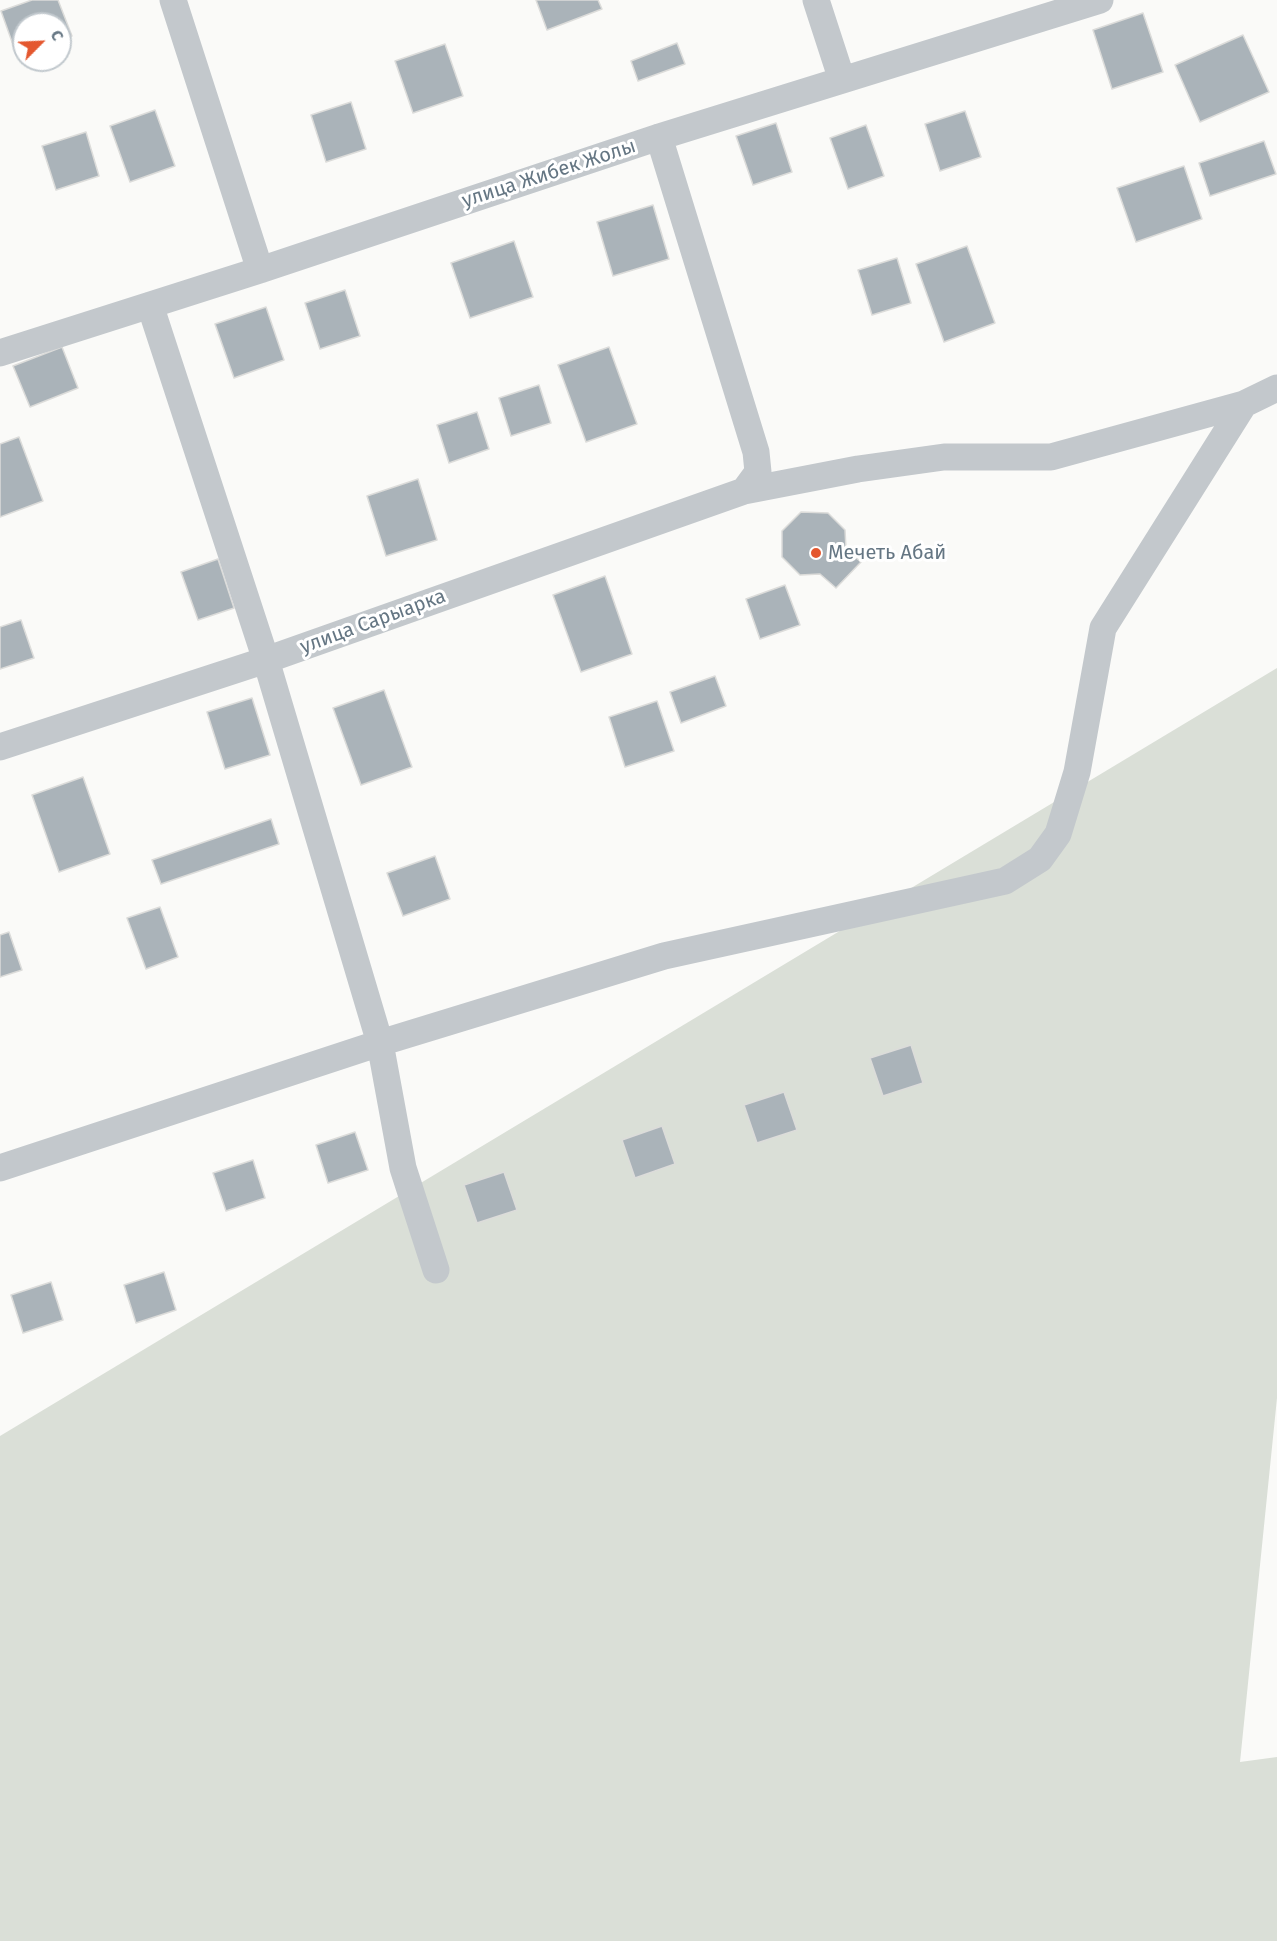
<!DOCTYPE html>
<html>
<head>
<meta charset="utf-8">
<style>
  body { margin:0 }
  #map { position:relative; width:1277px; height:1941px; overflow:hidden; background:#fafaf8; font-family:"Fira Sans",sans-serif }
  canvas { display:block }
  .north { position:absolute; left:12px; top:12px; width:60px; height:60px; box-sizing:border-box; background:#fff; border:2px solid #c1c8cd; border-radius:50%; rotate:66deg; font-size:16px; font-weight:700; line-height:24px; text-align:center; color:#657683 }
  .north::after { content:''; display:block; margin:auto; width:21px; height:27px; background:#e4572e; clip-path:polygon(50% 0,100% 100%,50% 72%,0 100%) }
</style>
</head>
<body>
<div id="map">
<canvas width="1277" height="1941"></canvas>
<div class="north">С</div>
</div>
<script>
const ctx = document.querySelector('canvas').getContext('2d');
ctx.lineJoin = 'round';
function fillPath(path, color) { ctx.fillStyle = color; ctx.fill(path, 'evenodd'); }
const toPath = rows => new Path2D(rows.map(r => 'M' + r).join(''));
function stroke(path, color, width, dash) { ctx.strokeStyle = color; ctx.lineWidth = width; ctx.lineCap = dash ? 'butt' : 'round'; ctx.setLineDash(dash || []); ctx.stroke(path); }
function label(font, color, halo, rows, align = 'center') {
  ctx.font = font + ' "Fira Sans",sans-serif'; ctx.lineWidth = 6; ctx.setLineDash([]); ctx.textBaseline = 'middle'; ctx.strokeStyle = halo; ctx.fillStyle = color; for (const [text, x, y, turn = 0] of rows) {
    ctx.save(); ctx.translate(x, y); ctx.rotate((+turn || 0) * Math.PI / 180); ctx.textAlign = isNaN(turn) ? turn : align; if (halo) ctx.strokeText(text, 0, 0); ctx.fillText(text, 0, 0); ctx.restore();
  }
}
fillPath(toPath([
  [1277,668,1277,1398,1240,1762,1277,1757,1277,1941,0,1941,0,1436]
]), '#dadfd7');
const building = toPath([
  [32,0,58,0,72,36,60,40,60,24,24,24,24,53,17,56,1,11,32,0],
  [536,0,598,0,602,9,547,30,536,0],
  [1143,13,1163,72,1112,89,1093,30,1143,13],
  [1243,35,1269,92,1200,122,1175,65,1243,35],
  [677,43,685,64,638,81,631,61,677,43],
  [445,44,463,96,413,113,395,61,445,44],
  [351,102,366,149,326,162,311,115,351,102],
  [155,110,175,166,130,182,110,126,155,110],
  [965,111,981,157,940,171,925,124,965,111],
  [776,123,792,172,753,185,736,136,776,123],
  [866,125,884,176,848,189,830,138,866,125],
  [86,132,99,176,56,190,42,146,86,132],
  [1264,141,1276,174,1210,196,1199,163,1264,141],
  [1184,166,1202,219,1136,242,1117,188,1184,166],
  [653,205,669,259,613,276,597,222,653,205],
  [514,241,533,297,470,318,451,263,514,241],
  [967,246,995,323,944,342,916,264,967,246],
  [897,258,911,303,872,315,858,270,897,258],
  [345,290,360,336,320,349,305,303,345,290],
  [266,307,284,360,234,378,215,324,266,307],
  [62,347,78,388,30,407,13,366,62,347],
  [609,347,637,424,586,442,558,365,609,347],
  [539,385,551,423,511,436,499,398,539,385],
  [477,412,489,449,449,463,437,425,477,412],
  [19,437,43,501,0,517,0,444,19,437],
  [418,479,437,540,386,556,367,496,418,479],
  [801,512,828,513,845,530,846,549,861,562,836,588,820,574,800,575,782,557,782,531,801,512],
  [218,559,234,608,198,620,181,572,218,559],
  [605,576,632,654,581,672,553,595,605,576],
  [785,585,800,625,760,639,746,599,785,585],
  [21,620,34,658,0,669,0,627,21,620],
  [715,676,726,706,681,723,670,692,715,676],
  [384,690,412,767,361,785,333,708,384,690],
  [252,698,270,755,225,769,207,712,252,698],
  [657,701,674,751,625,767,609,717,657,701],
  [83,777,110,854,59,872,32,795,83,777],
  [271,819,279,844,161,884,152,860,271,819],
  [435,856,450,899,403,916,387,873,435,856],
  [160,907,178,957,146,969,127,918,160,907],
  [9,932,22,970,0,977,0,935,9,932],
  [911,1045,923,1083,883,1096,870,1058,911,1045],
  [784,1092,797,1130,757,1143,744,1105,784,1092],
  [662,1126,675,1164,635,1178,622,1140,662,1126],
  [355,1132,368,1170,328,1183,316,1145,355,1132],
  [253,1160,265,1198,226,1211,213,1173,253,1160],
  [504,1172,517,1210,477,1223,464,1185,504,1172],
  [164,1272,176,1310,136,1323,124,1285,164,1272],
  [51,1282,63,1320,23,1333,11,1295,51,1282]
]);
fillPath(building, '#aab3b9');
stroke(building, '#dcdcda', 1.5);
stroke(toPath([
  [173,0,260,270],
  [816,0,842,80],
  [659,137,756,452,758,472,744,491],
  [150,305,266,660,380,1043,403,1168,436,1270],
  [0,353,260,270,659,137,1100,0],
  [0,747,266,660,744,491,858,469,944,457,1051,457,1244,404],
  [0,1168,380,1043,664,956,1005,881,1040,859,1058,834,1077,772,1103,628,1244,404,1277,388]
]), '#c3c8cc', 27);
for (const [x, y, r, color] of [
  [816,553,6,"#e4572e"]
]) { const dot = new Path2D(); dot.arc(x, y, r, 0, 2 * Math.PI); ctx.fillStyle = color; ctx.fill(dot); stroke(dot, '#fff', 2); }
label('20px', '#657683', '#fff', [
  ["улица Жибек Жолы",549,174,-18],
  ["улица Сарыарка",373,622,-20]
]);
label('20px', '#657683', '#fff', [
  ["Мечеть Абай",828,553]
], 'left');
</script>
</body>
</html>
